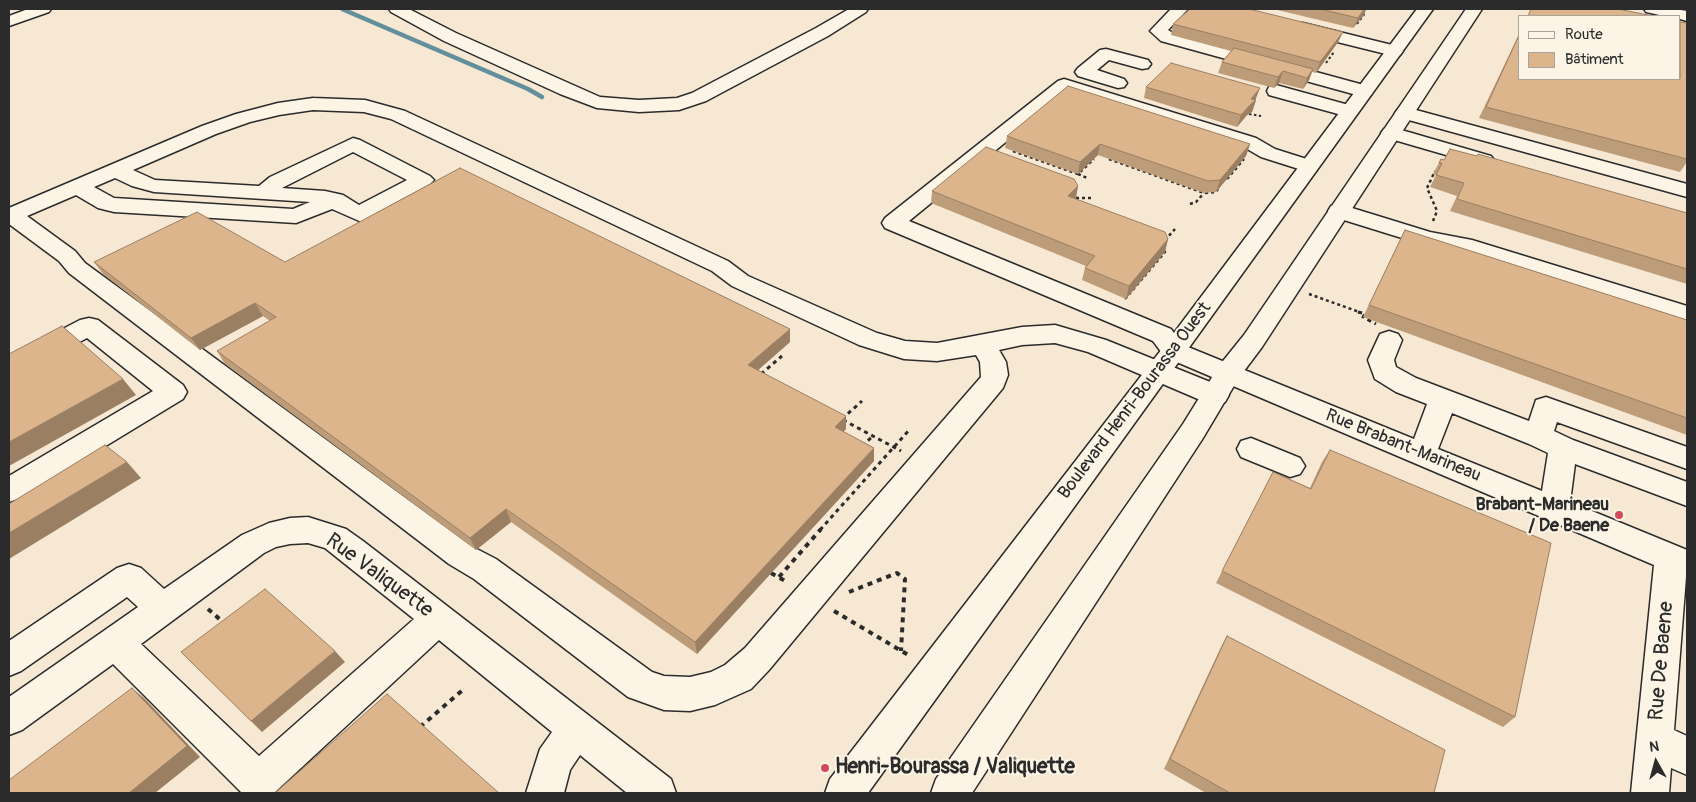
<!DOCTYPE html>
<html>
<head>
<meta charset="utf-8">
<style>
  body { margin:0 }
  #map { position:relative; width:1696px; height:802px; overflow:hidden; background:#f6e8d3; font-family:Pangolin,sans-serif }
  canvas { display:block }
  .frame { position:absolute; inset:0; border:10px solid #2b2b2b; pointer-events:none }
  .legend { position:absolute; left:1518px; top:15px; width:162px; height:65px; box-sizing:border-box; background:#fcf5e5; border:1px solid #a8a49b; margin:0; padding:6px 9px; list-style:none; font-size:15px; color:#2b2b2b }
  .legend li { display:flex; align-items:center; gap:10px; height:25px }
  .legend b { width:25px; border:1px solid #a8a49b }
  .north { position:absolute; left:1631px; top:737px; width:50px; height:50px; -webkit-text-stroke:4px #fcf5e5; paint-order:stroke; rotate:353deg; font-size:14px; font-weight:700; line-height:20px; text-align:center; color:#2b2b2b }
  .north::after { content:''; display:block; margin:auto; width:18px; height:22px; background:#2b2b2b; clip-path:polygon(50% 0,100% 100%,50% 72%,0 100%) }
</style>
</head>
<body>
<div id="map">
<canvas width="1696" height="802"></canvas>
<div class="frame"></div>
<ul class="legend">
<li><b style="height:6px;background:#fcf5e5"></b>Route</li>
<li><b style="height:14px;background:#dcb58d"></b>Bâtiment</li>
</ul>
<div class="north">N</div>
</div>
<script>
const ctx = document.querySelector('canvas').getContext('2d');
ctx.lineJoin = 'round';
const toPath = rows => new Path2D(rows.map(r => 'M' + r).join(''));
function stroke(path, color, width, dash) { ctx.strokeStyle = color; ctx.lineWidth = width; ctx.lineCap = dash ? 'butt' : 'round'; ctx.setLineDash(dash || []); ctx.stroke(path); }
function fillPath(path, color) { ctx.fillStyle = color; ctx.fill(path, 'evenodd'); }
function label(font, color, halo, rows, align = 'center') {
  ctx.font = font + ' Pangolin,sans-serif'; ctx.lineWidth = 4; ctx.setLineDash([]); ctx.textBaseline = 'middle'; ctx.strokeStyle = halo; ctx.fillStyle = color; for (const [text, x, y, turn = 0] of rows) {
    ctx.save(); ctx.translate(x, y); ctx.rotate((+turn || 0) * Math.PI / 180); ctx.textAlign = isNaN(turn) ? turn : align; if (halo) ctx.strokeText(text, 0, 0); ctx.fillText(text, 0, 0); ctx.restore();
  }
}
stroke(toPath([
  [342,9,528,89,542,97]
]), '#628f9b', 4.5);
const minor = toPath([
  [28,9,51,9,49,12,9,26,9,16,28,9],
  [389,9,409,9,456,33,600,97,639,100,677,98,692,93,816,28,849,9,868,9,866,12,828,36,706,101,679,110,639,112,597,108,560,94,444,41,391,12,389,9],
  [1171,9,1188,9,1168,30,1173,33,1371,87,1373,91,1371,95,1364,97,1161,41,1150,31,1171,9],
  [1644,9,1675,9,1687,11,1687,21,1680,19,1680,16,1664,16,1646,12,1644,9],
  [1303,23,1400,47,1403,51,1400,55,1394,56,1297,32,1295,28,1297,24,1303,23],
  [1106,49,1148,60,1151,64,1148,68,1142,69,1109,60,1097,70,1124,79,1127,83,1124,87,1118,88,1078,76,1075,72,1078,68,1100,50,1106,49],
  [1064,79,1256,138,1275,149,1316,162,1319,166,1316,170,1309,172,1302,170,1261,157,1242,146,1067,92,909,221,1171,329,1183,345,1414,439,1427,404,1396,392,1375,379,1368,360,1380,334,1389,331,1398,334,1402,340,1394,360,1396,367,1416,378,1529,421,1536,400,1546,397,1687,447,1687,469,1557,422,1554,431,1573,440,1687,482,1687,506,1575,464,1570,502,1687,550,1687,577,1686,577,1674,730,1687,736,1687,775,1671,768,1669,793,1631,793,1654,565,1165,357,1153,341,885,228,882,223,885,218,1058,81,1064,79],
  [1452,413,1529,444,1548,453,1542,491,1438,449,1452,413],
  [1276,85,1356,107,1359,111,1356,115,1349,117,1269,95,1267,91,1269,87,1276,85],
  [313,98,365,100,405,111,728,261,748,276,877,333,905,341,937,343,1022,327,1055,325,1106,340,1225,388,1229,395,1225,402,1215,405,1205,402,1088,352,1055,343,1022,345,999,350,1006,362,1008,375,1003,388,769,670,751,689,715,705,690,711,664,710,628,697,474,579,449,564,69,273,59,261,9,224,9,208,202,126,236,114,278,103,313,98],
  [313,110,364,112,391,119,712,271,732,286,859,345,904,359,937,361,976,355,980,362,981,377,745,648,725,665,711,672,690,677,664,676,652,672,496,559,471,546,85,263,75,251,27,216,76,195,98,208,114,212,296,223,332,209,373,227,381,225,384,220,376,213,430,184,434,180,430,176,360,140,353,138,270,177,259,186,155,180,133,170,216,134,250,122,279,115,313,110],
  [353,152,407,180,359,205,343,195,325,191,282,188,353,152],
  [115,178,132,186,154,192,310,202,293,209,114,198,94,187,115,178],
  [1405,107,1687,184,1687,197,1398,117,1395,113,1398,109,1405,107],
  [1391,127,1491,156,1494,160,1491,164,1484,166,1384,137,1381,133,1384,129,1391,127],
  [1339,204,1430,232,1472,240,1687,306,1687,322,1460,251,1418,243,1331,216,1328,211,1331,206,1339,204],
  [89,318,98,320,183,385,187,392,183,399,20,498,9,502,9,476,153,391,87,338,18,375,9,377,9,357,80,320,89,318],
  [1251,438,1300,458,1305,466,1300,474,1290,477,1241,457,1237,449,1241,441,1251,438],
  [308,517,346,529,363,541,671,779,676,793,627,793,580,755,570,770,564,793,526,793,540,749,552,732,439,640,274,793,242,793,113,664,22,730,9,735,9,697,138,607,127,597,21,671,9,676,9,641,117,568,129,564,141,568,164,589,242,535,269,523,290,518,308,517],
  [308,543,325,548,414,619,259,756,141,644,264,553,276,547,290,544,308,543]
]);
const major = toPath([
  [1417,9,1433,9,868,793,825,793,830,779,1165,345,1417,9],
  [1466,9,1482,9,1262,347,1238,379,1203,438,972,793,931,793,936,779,1183,424,1219,366,1244,335,1466,9]
]);
stroke(minor, '#2b2b2b', 3);
stroke(major, '#2b2b2b', 3);
stroke(toPath([
  [1357,24,1366,12],
  [1326,63,1334,52],
  [1249,114,1261,116]
]), '#2b2b2b', 2, [2.5, 2.5]);
stroke(toPath([
  [1013,151,1078,174,1094,159],
  [1109,159,1204,193,1216,192,1218,189],
  [1078,174,1087,178],
  [1227,179,1244,159],
  [1076,198,1091,198],
  [1190,204,1196,202,1204,193],
  [1433,221,1437,211,1427,188,1435,171],
  [1165,240,1175,229],
  [1309,294,1362,313],
  [1125,299,1165,252,1164,250]
]), '#2b2b2b', 2.5, [3, 3]);
stroke(toPath([
  [1358,312,1365,314,1363,317,1376,324],
  [761,374,782,356],
  [842,419,862,401],
  [843,420,901,451],
  [862,446,873,436],
  [820,530,910,429]
]), '#2b2b2b', 3, [4, 4]);
stroke(toPath([
  [771,573,787,582],
  [779,577,821,529],
  [849,592,897,573,905,579,901,651],
  [208,609,224,623],
  [834,611,910,656],
  [420,727,465,688]
]), '#2b2b2b', 4, [5, 5]);
fillPath(minor, '#fcf5e5');
fillPath(major, '#fcf5e5');
fillPath(toPath([
  [1273,9,1366,9,1364,15,1353,28],
  [1687,23,1687,162,1680,172,1479,118,1520,32,1520,79],
  [1173,24,1343,32,1338,42,1316,73,1312,72,1309,80,1303,89,1279,83,1274,88,1218,73,1222,62,1231,51,1171,35],
  [1146,87,1256,100,1252,112,1247,115,1237,127,1144,98],
  [1007,136,1250,144,1246,156,1216,192,1204,193,1098,155,1078,174,1005,148],
  [1450,149,1687,213,1687,284,1450,211,1457,196,1430,187,1436,175,1433,174,1441,159,1444,160],
  [1078,186,1075,199,1168,239,1165,252,1126,299,1082,280,1085,268,1086,266,931,203,932,191],
  [1405,230,1687,320,1687,435,1363,317],
  [94,262,285,262,790,342,758,370,846,429,843,432,874,448,874,461,697,654,511,522,476,550,225,364,217,351,270,321,263,316,200,350,103,274],
  [1330,450,1515,717,1503,727,1216,583,1273,472,1310,488,1322,462],
  [1227,636,1434,793,1206,793,1164,769,1221,647]
]), '#bd9c79');
fillPath(toPath([
  [1364,9,1366,9,1364,15,1353,28,1358,18],
  [1343,32,1338,42,1316,73,1320,62],
  [1313,69,1309,80,1303,89,1307,78],
  [1283,71,1279,83,1274,88,1278,77],
  [1260,88,1255,101,1256,100,1252,112,1247,115,1237,127,1241,115,1251,99],
  [1100,144,1098,155,1078,174,1080,162],
  [1250,144,1246,156,1216,192,1220,180],
  [1078,186,1076,198,1066,208,1068,196],
  [1168,239,1165,252,1126,299,1129,286],
  [255,303,263,316,200,350,191,338],
  [790,329,790,342,749,378,748,365],
  [123,379,136,395,9,466,9,442],
  [846,416,846,429,835,440,835,427],
  [874,448,874,461,697,654,695,642],
  [127,462,141,478,9,559,9,533],
  [506,509,511,522,476,550,470,538],
  [335,651,345,662,262,732,251,721],
  [132,688,145,699,200,757,155,793,129,793]
]), '#9a7f63');
const building = toPath([
  [1190,9,1249,9,1343,32,1320,62,1173,24,1190,9],
  [1320,9,1364,9,1358,18,1320,9],
  [1531,9,1618,9,1653,16,1528,16,1531,9],
  [1680,22,1687,23,1687,159,1486,107,1520,33,1520,79,1680,79,1680,22],
  [1234,48,1313,69,1307,78,1283,71,1278,77,1222,62,1234,48],
  [1171,63,1260,88,1251,99,1256,100,1251,104,1241,115,1146,87,1171,63],
  [1068,86,1250,144,1220,180,1208,181,1100,144,1080,162,1007,136,1068,86],
  [986,147,1074,179,1078,186,1068,196,1165,232,1168,239,1129,286,1085,268,1095,256,932,191,986,147],
  [1450,149,1477,156,1478,154,1687,213,1687,269,1457,199,1464,183,1436,175,1442,163,1439,163,1441,159,1444,160,1450,149],
  [460,168,790,329,748,365,846,416,835,427,874,448,695,642,506,509,470,538,217,351,276,317,255,303,191,338,94,262,197,212,285,262,460,168],
  [1405,230,1687,320,1687,418,1369,305,1405,230],
  [62,326,123,379,9,442,9,354,62,326],
  [105,445,127,462,9,533,9,504,105,445],
  [1330,450,1551,543,1515,717,1222,571,1273,472,1311,489,1330,450],
  [265,589,335,651,251,721,181,652,265,589],
  [1227,636,1445,750,1434,793,1230,793,1170,759,1227,636],
  [132,688,187,746,129,793,9,793,9,780,132,688],
  [387,694,499,793,275,793,387,694]
]);
fillPath(building, '#dcb58d');
stroke(building, '#9a7f63', 1);
for (const [x, y, r, color] of [
  [1619,515,5,"#d1495b"],
  [825,768,5,"#d1495b"]
]) { const dot = new Path2D(); dot.arc(x, y, r, 0, 2 * Math.PI); ctx.fillStyle = color; ctx.fill(dot); stroke(dot, '#fcf5e5', 2); }
label('18px', '#2b2b2b', '#fcf5e5', [
  ["Boulevard Henri-Bourassa Ouest",1135,401,-53],
  ["Rue Brabant-Marineau",1403,446,22]
]);
label('bold 18px', '#2b2b2b', '#fcf5e5', [
  ["Brabant-Marineau",1609,505],
  ["/ De Baene",1609,526]
], 'right');
label('21px', '#2b2b2b', '#fcf5e5', [
  ["Rue Valiquette",379,576,36],
  ["Rue De Baene",1662,661,-85]
]);
label('bold 21px', '#2b2b2b', '#fcf5e5', [
  ["Henri-Bourassa / Valiquette",835,768]
], 'left');
</script>
</body>
</html>
